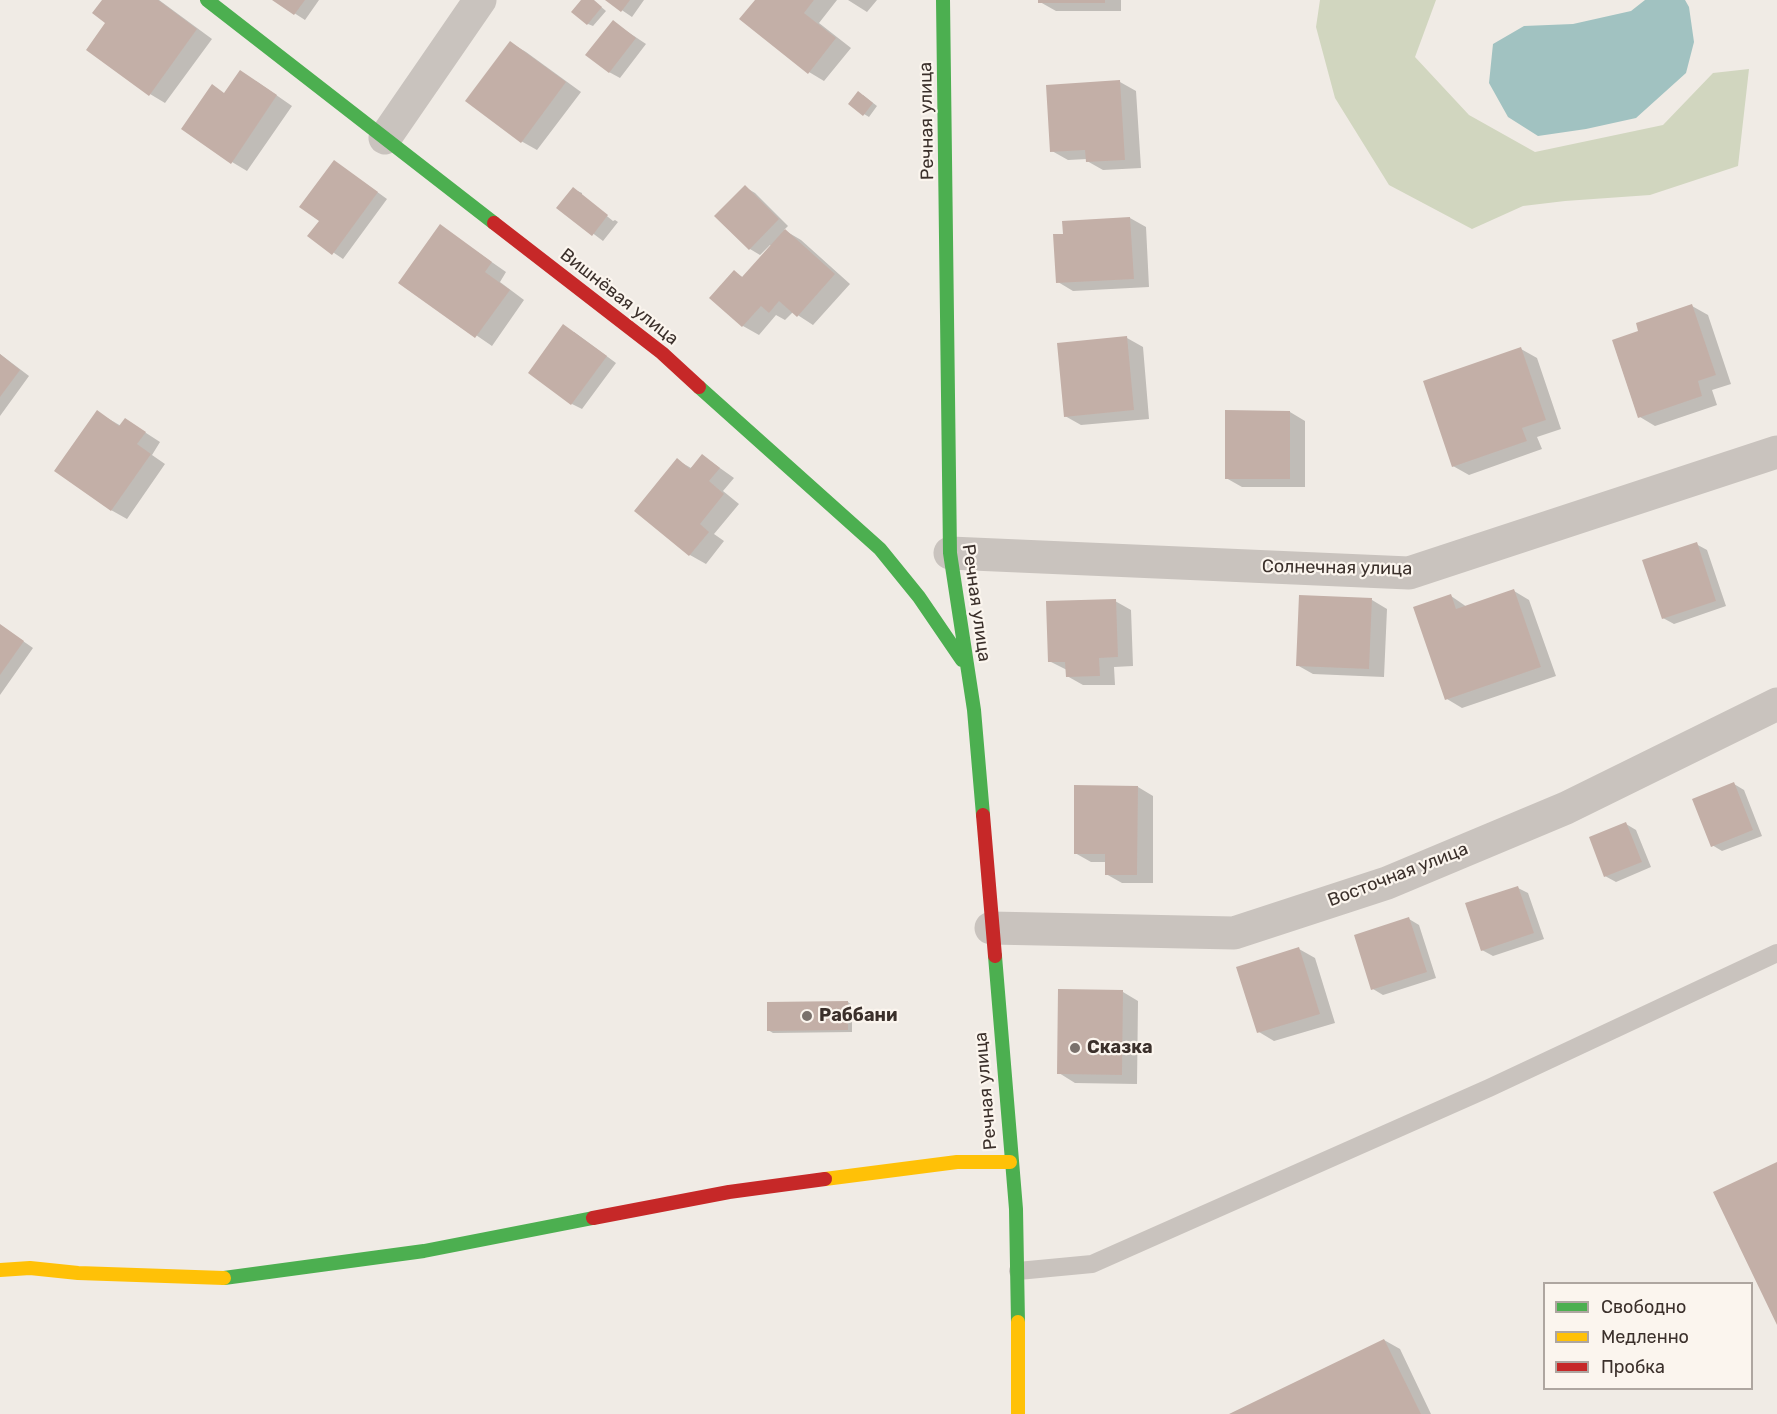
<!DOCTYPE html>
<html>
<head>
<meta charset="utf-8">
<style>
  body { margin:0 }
  #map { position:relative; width:1777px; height:1414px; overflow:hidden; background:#f0ebe5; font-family:Rubik,sans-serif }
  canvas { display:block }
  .legend { position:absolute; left:1543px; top:1282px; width:210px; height:108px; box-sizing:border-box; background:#fbf5ee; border:2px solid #aea6a0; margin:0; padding:8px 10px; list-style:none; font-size:18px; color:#3b302b }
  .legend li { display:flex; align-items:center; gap:12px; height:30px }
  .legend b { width:30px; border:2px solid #aea6a0 }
</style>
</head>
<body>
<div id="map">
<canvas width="1777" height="1414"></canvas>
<ul class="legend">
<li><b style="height:8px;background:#4caf50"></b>Свободно</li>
<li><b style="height:8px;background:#ffc107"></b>Медленно</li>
<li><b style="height:8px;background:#c62828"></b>Пробка</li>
</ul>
</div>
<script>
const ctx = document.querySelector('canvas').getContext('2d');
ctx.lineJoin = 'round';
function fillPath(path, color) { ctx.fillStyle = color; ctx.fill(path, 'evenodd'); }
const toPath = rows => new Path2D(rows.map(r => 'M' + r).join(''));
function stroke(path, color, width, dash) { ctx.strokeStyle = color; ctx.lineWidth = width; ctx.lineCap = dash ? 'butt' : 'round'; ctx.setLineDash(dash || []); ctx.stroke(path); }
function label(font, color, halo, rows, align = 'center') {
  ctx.font = font + ' Rubik,sans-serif'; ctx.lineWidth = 4.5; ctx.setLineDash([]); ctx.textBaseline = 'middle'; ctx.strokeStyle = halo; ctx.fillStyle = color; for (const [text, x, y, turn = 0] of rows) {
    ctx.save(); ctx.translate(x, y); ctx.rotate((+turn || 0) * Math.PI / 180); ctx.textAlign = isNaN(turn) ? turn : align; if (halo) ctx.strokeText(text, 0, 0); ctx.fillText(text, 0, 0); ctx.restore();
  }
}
fillPath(toPath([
  [1320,0,1436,0,1415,57,1469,115,1535,152,1663,125,1713,73,1749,69,1738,166,1650,195,1565,201,1523,206,1472,229,1389,185,1335,98,1316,27]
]), '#d1d6bf');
fillPath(toPath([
  [1645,0,1685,0,1689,7,1694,42,1686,73,1636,118,1586,129,1538,136,1508,117,1489,83,1493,44,1524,26,1573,24,1631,11]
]), '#a1c2c1');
fillPath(toPath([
  [104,0,159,0,212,39,165,103,150,94,108,22],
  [274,0,319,0,305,20],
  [583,0,593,0,606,11,593,26,588,24],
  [607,0,644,0,632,17],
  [756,0,837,0,819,23,851,48,824,81,809,72],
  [848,0,877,0,867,12],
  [1040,0,1121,0,1121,11,1056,11,1040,2],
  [613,22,646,44,620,78,609,72],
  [511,43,526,52,581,92,537,150,521,141],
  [256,81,292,106,247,171,232,162,226,94],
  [1120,82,1136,91,1141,168,1103,170,1087,161,1087,159,1068,160,1052,151],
  [863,95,877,106,869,117,864,114],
  [344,168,387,199,343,259,309,236,321,221],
  [745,187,755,193,788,226,784,230,801,240,850,284,813,325,793,312,785,320,776,315,759,335,743,326,711,298,734,272,744,278,772,246,770,245,760,255,750,249],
  [573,189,582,193,582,196,613,221,615,220,618,222,603,241,558,207],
  [1130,218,1146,227,1149,287,1073,291,1058,282,1064,235],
  [440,226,506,272,500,282,524,300,492,346,400,283],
  [1692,306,1708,315,1731,384,1712,390,1717,405,1655,426,1640,417,1640,332],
  [574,332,616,363,582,409,572,404],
  [1127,338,1143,347,1149,419,1081,425,1065,416],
  [1521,349,1537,358,1561,429,1537,437,1542,449,1469,475,1453,466],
  [0,354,29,376,0,416],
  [97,412,121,426,126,420,160,442,152,455,165,464,127,519,111,510],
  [1290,412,1305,421,1305,487,1242,487,1226,478],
  [703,456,734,478,723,491,739,504,714,534,724,541,706,564,690,555,636,510,677,460,691,468],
  [1696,544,1707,550,1726,606,1674,624,1663,618],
  [1514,591,1529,600,1556,676,1462,708,1447,699,1451,596,1467,607],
  [1372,600,1387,609,1384,677,1313,674,1297,665],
  [1115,601,1131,610,1133,666,1114,667,1115,685,1083,685,1067,676,1067,670,1049,661],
  [0,625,33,648,0,695],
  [1734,784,1744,790,1762,836,1722,851,1712,845],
  [1138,787,1153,796,1153,883,1122,883,1106,874,1106,862,1091,862,1075,853],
  [1626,824,1636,830,1651,867,1616,882,1605,876],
  [1518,888,1528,893,1544,939,1493,956,1482,950],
  [1409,919,1419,925,1436,978,1383,995,1373,989],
  [1299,949,1315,958,1335,1023,1274,1041,1259,1032],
  [1123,992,1138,1001,1137,1084,1075,1083,1059,1073],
  [848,1002,852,1005,852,1032,773,1033,768,1030],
  [1384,1340,1400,1349,1431,1414,1233,1414]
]), '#0003');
fillPath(toPath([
  [102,0,158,0,197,29,149,96,86,50,105,23,92,13],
  [272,0,305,0,294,15],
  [581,0,594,0,602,7,587,25,571,12],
  [605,0,630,0,621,12],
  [755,0,814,0,804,13,836,38,808,74,739,19],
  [1038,0,1105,0,1105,3,1038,3],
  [613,20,636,38,609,73,585,55],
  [510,41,566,82,521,143,465,101],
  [240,70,277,95,231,164,181,129,212,84,224,93],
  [1120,80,1125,160,1086,162,1085,150,1050,152,1046,85],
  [858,91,873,103,863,116,848,104],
  [334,160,378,192,332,255,307,236,319,221,299,207],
  [745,185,779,219,749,250,714,216],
  [573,187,608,215,592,236,556,208],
  [1130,217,1134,279,1056,283,1053,234,1063,234,1062,221],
  [440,224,492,262,485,272,510,290,475,338,398,283],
  [785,229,835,274,797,317,779,301,769,313,761,306,742,327,709,298,734,270,742,277],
  [1692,304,1716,375,1698,381,1702,396,1638,418,1612,340,1638,331,1636,323],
  [563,324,607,356,571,405,528,373],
  [1127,336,1134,410,1064,417,1057,343],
  [1521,347,1546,420,1522,428,1527,441,1452,467,1423,381],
  [0,354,20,370,0,397],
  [97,410,119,426,125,418,146,432,137,444,151,454,111,511,54,471],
  [1225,410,1290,411,1290,479,1225,479],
  [702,454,720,468,709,481,724,494,700,524,709,532,689,556,634,511,677,458,690,469],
  [1697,542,1716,601,1662,619,1642,560],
  [1514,589,1541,667,1445,700,1413,607,1451,594,1456,609],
  [1299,595,1372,598,1369,669,1296,666],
  [1116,599,1118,657,1099,658,1100,676,1066,677,1065,662,1048,662,1046,601],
  [0,624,24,641,0,675],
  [1734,782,1753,830,1711,847,1692,799],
  [1074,785,1138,786,1137,875,1105,875,1105,854,1074,854],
  [1626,822,1642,862,1604,877,1589,837],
  [1518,886,1534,933,1481,951,1465,903],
  [1409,917,1427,972,1371,990,1354,935],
  [1299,947,1320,1014,1257,1033,1236,967],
  [1058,989,1123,990,1122,1075,1057,1074],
  [848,1001,848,1030,767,1031,767,1002],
  [1777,1162,1777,1325,1713,1192],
  [1384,1339,1421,1414,1229,1414]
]), '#c3afa7');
stroke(toPath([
  [1018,1271,1092,1264,1489,1088,1777,953]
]), '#c9c3be', 18);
stroke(toPath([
  [385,138,480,0],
  [950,553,1409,573,1777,452],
  [991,928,1234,933,1387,883,1566,808,1777,704]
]), '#c9c3be', 33);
stroke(toPath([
  [207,0,494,223],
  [943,0,950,553,974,710,983,815],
  [699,387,880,549,919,597,962,660],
  [995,956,1016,1209,1018,1322],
  [224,1278,424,1251,593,1218]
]), '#4caf50', 14);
stroke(toPath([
  [825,1179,957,1162,1010,1162],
  [0,1270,30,1268,78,1273,224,1278],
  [1018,1322,1018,1414]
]), '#ffc107', 14);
stroke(toPath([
  [494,223,662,353,699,387],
  [983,815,995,956],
  [593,1218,729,1192,825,1179]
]), '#c62828', 14);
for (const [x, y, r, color] of [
  [807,1016,6,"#7a716c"],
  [1075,1048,6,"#7a716c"]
]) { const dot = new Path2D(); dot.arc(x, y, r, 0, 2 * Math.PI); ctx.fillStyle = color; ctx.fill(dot); stroke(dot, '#fbf5ee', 2); }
label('18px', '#3b302b', '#fbf5ee', [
  ["Речная улица",927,121,-91],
  ["Вишнёвая улица",619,297,38],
  ["Солнечная улица",1337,568,1],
  ["Речная улица",976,603,82],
  ["Восточная улица",1398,875,-21],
  ["Речная улица",986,1091,-95]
]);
label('bold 18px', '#3b302b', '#fbf5ee', [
  ["Раббани",819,1016],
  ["Сказка",1087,1048]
], 'left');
</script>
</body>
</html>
